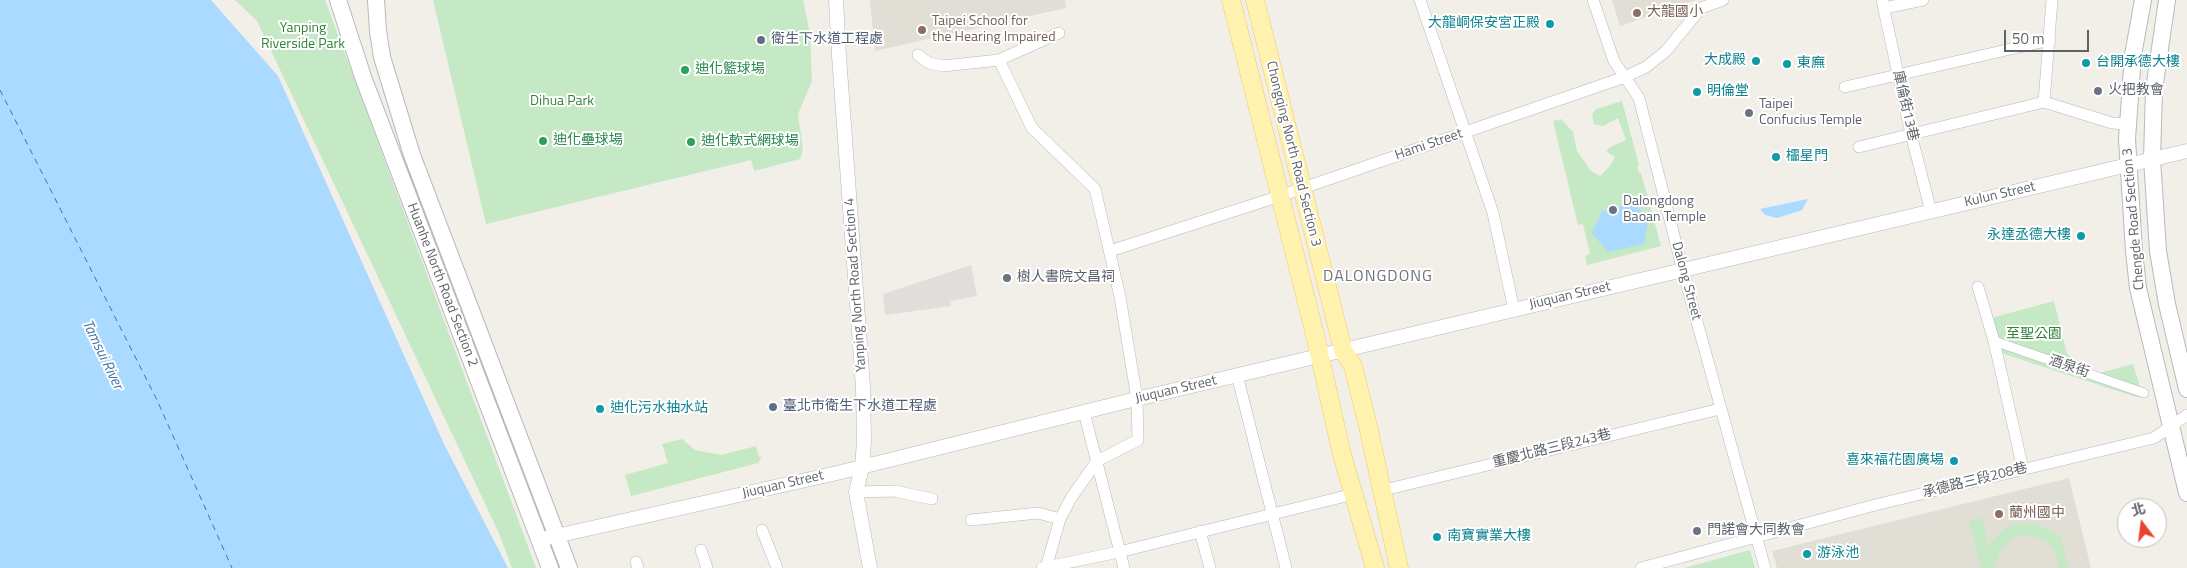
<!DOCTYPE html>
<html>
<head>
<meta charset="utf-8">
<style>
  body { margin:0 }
  #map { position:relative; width:2187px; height:568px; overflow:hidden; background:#f1efe8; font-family:"Titillium Web","Noto Sans TC",sans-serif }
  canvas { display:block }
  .north { position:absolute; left:2117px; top:498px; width:50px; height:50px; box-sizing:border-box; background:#fff; border:1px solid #bfc1c3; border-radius:50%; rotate:345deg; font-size:14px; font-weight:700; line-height:20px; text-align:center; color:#5f6368 }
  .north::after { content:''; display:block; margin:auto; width:18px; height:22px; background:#ea4335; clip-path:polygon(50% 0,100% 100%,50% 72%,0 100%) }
  .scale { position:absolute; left:2004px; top:30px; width:85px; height:22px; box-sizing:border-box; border:2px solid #5f6368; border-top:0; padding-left:6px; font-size:15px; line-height:18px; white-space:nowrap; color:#5f6368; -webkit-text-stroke:4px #fff; paint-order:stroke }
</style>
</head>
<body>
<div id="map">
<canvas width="2187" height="568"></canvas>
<div class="north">北</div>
<div class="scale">50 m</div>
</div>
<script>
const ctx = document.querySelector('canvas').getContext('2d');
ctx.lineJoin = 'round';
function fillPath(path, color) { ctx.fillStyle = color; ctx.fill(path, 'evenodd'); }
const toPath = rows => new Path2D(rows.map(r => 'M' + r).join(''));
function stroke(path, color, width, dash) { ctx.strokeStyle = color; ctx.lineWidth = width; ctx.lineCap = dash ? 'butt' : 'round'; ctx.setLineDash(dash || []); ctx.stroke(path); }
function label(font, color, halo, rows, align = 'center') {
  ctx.font = font + ' "Titillium Web","Noto Sans TC",sans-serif'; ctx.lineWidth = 4; ctx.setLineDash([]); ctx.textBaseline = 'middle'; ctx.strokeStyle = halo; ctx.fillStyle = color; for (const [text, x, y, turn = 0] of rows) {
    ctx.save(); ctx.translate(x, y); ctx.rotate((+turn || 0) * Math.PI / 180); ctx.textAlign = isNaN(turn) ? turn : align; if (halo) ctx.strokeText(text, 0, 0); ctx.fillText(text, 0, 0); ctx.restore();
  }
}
fillPath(toPath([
  [971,265,977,296,950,301,951,306,885,315,883,294]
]), '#e0deda');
fillPath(toPath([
  [870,0,1065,0,1066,8,875,51],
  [1612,0,1696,0,1620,26],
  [2069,478,2091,568,1777,568,1772,551]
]), '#e1ded6');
fillPath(toPath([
  [235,0,325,0,536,568,512,568,498,531,257,21],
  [433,0,803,0,810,34,812,81,798,114,803,150,800,159,754,171,751,160,486,224],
  [1622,101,1639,165,1637,166,1639,173,1641,173,1661,246,1587,265,1585,256,1590,254,1583,224,1578,225,1553,121,1561,119,1573,132,1577,151,1591,171,1600,176,1610,166,1615,157,1606,151,1610,147,1626,140,1618,118,1603,126,1594,124,1592,114,1596,109],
  [2054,301,2067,354,2096,374,2133,364,2143,396,2136,397,2001,353,1991,318],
  [682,439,695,450,721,455,756,446,759,457,762,457,758,463,631,496,625,475,668,463,662,444],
  [1982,517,1988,545,2006,527,2017,524,2032,523,2051,530,2061,536,2068,568,2059,568,2055,551,2049,544,2034,536,2025,535,2011,540,2005,545,2001,550,1994,568,1981,568,1969,521],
  [1750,550,1755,568,1684,568]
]), '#c5e8c5');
fillPath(toPath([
  [0,0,211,0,278,76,444,444,508,568,0,568],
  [1808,199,1802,210,1777,218,1765,215,1760,209],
  [1636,203,1648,223,1644,244,1608,252,1592,233,1602,211]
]), '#aadaff');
stroke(toPath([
  [0,90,157,400,232,568]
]), '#4174aa', 1, [6, 5]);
const pedestrian = toPath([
  [1994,341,2144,393]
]);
const minor = toPath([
  [1420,0,1493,213,1514,310],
  [1593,0,1614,61,1639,98,1683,271,1765,568],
  [1882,0,1911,134,1931,212],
  [1884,8,1923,0],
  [918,55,929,63,943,66,999,60,1032,128,1095,189,1120,297,1137,399,1138,440,1097,461,1071,498,1060,519,1046,568],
  [999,60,1059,33],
  [1845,87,2050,40],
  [2044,102,2052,0],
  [1859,147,2044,102,2112,123,2128,124],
  [1110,251,1280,196,1625,77,1646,67,1666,51,1701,8,1723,0],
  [1978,287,1994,341,2023,469],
  [1237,375,1286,568],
  [1084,412,1124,568],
  [1384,490,1720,409],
  [856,492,895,491,932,499],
  [971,520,1038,513,1060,519],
  [762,530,777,568],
  [1200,531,1210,568],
  [701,550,707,568],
  [636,562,638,568],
  [1042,568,1119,552,1354,494],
  [1641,568,1875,505,2154,438,2187,415]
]);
const tertiary = toPath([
  [836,0,839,56,863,387,864,441,862,467,856,492,870,568],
  [547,538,837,473,1128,401,2187,151]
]);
const secondary = toPath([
  [338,0,363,77,550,568],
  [376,0,378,31,382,57,412,155,569,568],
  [2143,0,2133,55,2127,139,2134,251,2138,288,2187,493],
  [2167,0,2154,90,2152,159,2158,251,2167,304,2187,389]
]);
const primary = toPath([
  [1231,0,1315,335,1342,455,1375,568],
  [1255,0,1343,350,1353,366,1368,426,1399,568]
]);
stroke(pedestrian, '#b5b8bc', 10);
stroke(minor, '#b5b8bc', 12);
stroke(tertiary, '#b5b8bc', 15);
stroke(secondary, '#b6babf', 18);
stroke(primary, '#f2c960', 19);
stroke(pedestrian, '#fff', 9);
stroke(minor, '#fff', 11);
stroke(tertiary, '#fff', 14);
stroke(secondary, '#fff', 16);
stroke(primary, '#fff2af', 18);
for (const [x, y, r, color] of [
  [1637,13,5,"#8d6e63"],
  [1550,24,5,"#0f9aa8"],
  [922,30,5,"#8d6e63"],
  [761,40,5,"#5c6f8a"],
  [1756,61,5,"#0f9aa8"],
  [2086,63,5,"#0f9aa8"],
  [1787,64,5,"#0f9aa8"],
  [685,70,5,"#2e9e5b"],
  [2098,91,5,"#6b7280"],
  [1697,92,5,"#0f9aa8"],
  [1749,113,5,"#6b7280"],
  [543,141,5,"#2e9e5b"],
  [691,142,5,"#2e9e5b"],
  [1776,157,5,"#0f9aa8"],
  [1613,210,5,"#6b7280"],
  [2081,236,5,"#0f9aa8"],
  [1007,278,5,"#6b7280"],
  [773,407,5,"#5c6f8a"],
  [600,409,5,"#0f9aa8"],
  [1954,461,5,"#0f9aa8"],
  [1999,514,5,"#8d6e63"],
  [1697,531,5,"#6b7280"],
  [1437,537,5,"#0f9aa8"],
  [1807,554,5,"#0f9aa8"]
]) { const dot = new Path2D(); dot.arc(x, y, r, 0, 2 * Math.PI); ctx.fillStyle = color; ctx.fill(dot); stroke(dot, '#fff', 2); }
label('14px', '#785e54', '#fff', [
  ["大龍國小",1647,13],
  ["Taipei School for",932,22],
  ["the Hearing Impaired",932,38],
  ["蘭州國中",2009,514]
], 'left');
label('14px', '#0d838f', '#fff', [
  ["大龍峒保安宮正殿",1540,24,"right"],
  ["大成殿",1746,61,"right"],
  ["台開承德大樓",2096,63],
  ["東廡",1797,64],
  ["明倫堂",1707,92],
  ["櫺星門",1786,157],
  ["永達丞德大樓",2071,236,"right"],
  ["迪化污水抽水站",610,409],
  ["喜來福花園廣場",1944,461,"right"],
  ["南寶實業大樓",1447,537],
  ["游泳池",1817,554]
], 'left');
label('14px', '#348238', '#fff', [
  ["Yanping",303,29],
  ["Riverside Park",303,45],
  ["Dihua Park",562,102],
  ["至聖公園",2034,335]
]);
label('14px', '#4e5e75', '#fff', [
  ["衛生下水道工程處",771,40],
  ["臺北市衛生下水道工程處",783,407]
], 'left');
label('14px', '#27864d', '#fff', [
  ["迪化籃球場",695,70],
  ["迪化壘球場",553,141],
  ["迪化軟式網球場",701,142]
], 'left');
label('14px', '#5b616d', '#fff', [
  ["火把教會",2108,91],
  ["Taipei",1759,105],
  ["Confucius Temple",1759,121],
  ["Dalongdong",1623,202],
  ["Baoan Temple",1623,218],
  ["樹人書院文昌祠",1017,278],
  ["門諾會大同教會",1707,531]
], 'left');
label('14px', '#5f6368', '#fff', [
  ["庫倫街13巷",1905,106,77],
  ["Hami Street",1429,145,-19],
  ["Chongqing North Road Section 3",1293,154,76],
  ["Kulun Street",2000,195,-13],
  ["Chengde Road Section 3",2134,219,-95],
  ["Dalong Street",1686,281,75],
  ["Huanhe North Road Section 2",442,285,69],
  ["Yanping North Road Section 4",856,285,-94],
  ["Jiuquan Street",1570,296,-13],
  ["酒泉街",2069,367,19],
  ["Jiuquan Street",1176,390,-13],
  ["重慶北路三段243巷",1552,449,-14],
  ["承德路三段208巷",1975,481,-14],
  ["Jiuquan Street",783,485,-13]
]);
label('italic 15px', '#4174aa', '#fff', [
  ["Tamsui River",102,355,64]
]);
ctx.letterSpacing = '1px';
label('16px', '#70757a', '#fff', [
  ["DALONGDONG",1378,277]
]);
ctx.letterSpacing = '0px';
</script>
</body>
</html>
